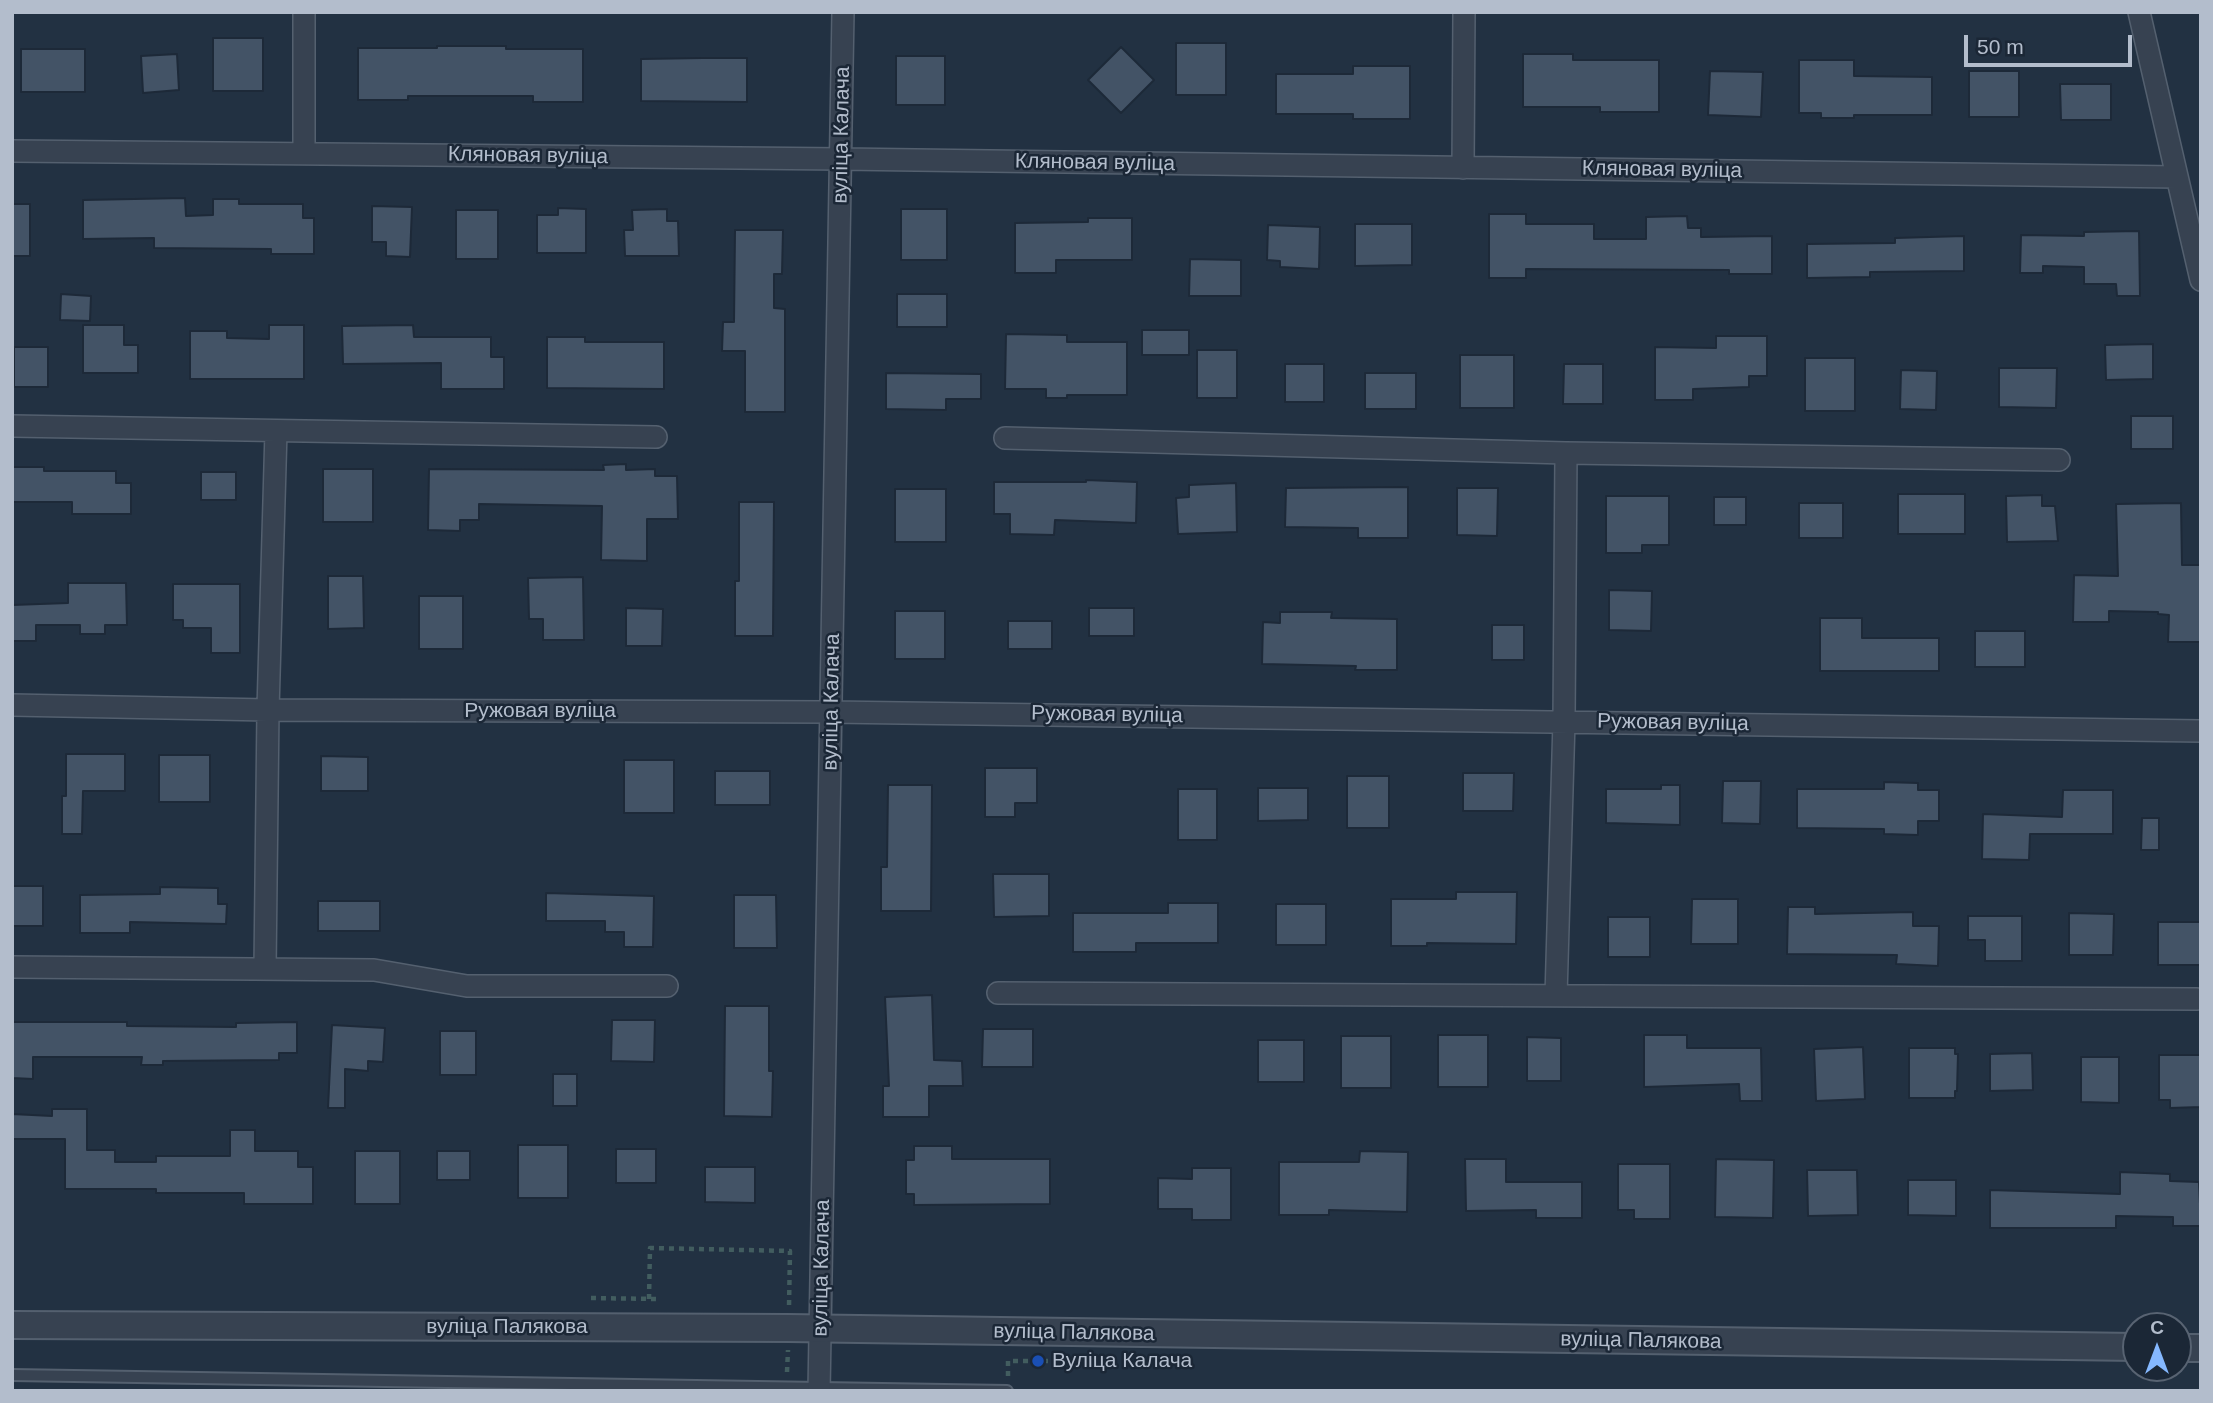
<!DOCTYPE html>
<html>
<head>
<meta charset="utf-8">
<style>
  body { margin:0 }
  #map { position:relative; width:2213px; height:1403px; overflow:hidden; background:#223142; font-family:Helvetica,sans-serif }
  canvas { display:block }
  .frame { position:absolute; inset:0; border:14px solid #b3bdcc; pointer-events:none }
  .north { position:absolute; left:2122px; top:1312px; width:70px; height:70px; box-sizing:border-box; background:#1b2736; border:2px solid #586372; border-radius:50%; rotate:0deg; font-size:19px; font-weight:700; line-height:28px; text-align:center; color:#b3bdcc }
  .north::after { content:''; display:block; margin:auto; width:24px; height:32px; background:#85b8ff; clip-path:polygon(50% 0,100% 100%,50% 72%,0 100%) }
  .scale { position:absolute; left:1964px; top:35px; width:168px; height:32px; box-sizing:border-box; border:4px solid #b3bdcc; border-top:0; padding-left:9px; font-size:21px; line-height:24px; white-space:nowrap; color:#b3bdcc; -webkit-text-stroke:5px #1b2736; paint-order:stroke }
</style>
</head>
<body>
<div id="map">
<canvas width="2213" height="1403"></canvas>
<div class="frame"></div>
<div class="north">С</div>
<div class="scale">50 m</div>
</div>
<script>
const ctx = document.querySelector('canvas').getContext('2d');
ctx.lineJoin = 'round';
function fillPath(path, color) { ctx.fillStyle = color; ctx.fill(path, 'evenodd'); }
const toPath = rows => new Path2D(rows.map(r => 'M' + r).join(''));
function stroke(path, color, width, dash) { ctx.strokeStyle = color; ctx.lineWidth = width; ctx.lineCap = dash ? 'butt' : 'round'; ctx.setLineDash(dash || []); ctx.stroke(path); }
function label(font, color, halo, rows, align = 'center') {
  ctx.font = font + ' Helvetica,sans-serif'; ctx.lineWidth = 5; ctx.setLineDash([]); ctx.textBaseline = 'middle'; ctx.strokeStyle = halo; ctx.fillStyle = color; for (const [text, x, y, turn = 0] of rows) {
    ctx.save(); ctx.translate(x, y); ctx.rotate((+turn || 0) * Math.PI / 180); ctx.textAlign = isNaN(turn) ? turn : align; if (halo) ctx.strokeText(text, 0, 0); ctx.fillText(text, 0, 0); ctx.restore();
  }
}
const building = toPath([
  [213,38,263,38,263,91,213,91,213,38],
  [1176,43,1226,43,1226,95,1176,95,1176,43],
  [437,46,506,46,506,49,583,49,583,102,533,102,533,96,408,96,408,100,358,100,358,48,437,48,437,46],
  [1121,47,1154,80,1121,113,1088,80,1121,47],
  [21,49,85,49,85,92,21,92,21,49],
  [177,54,179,90,143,93,141,56,177,54],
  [1523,54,1573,54,1573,60,1659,60,1659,112,1600,112,1600,107,1523,107,1523,54],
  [896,56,945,56,945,105,896,105,896,56],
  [703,58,747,58,747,102,641,101,641,59,703,58],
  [1799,60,1854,60,1854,76,1932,77,1932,115,1854,115,1854,118,1821,118,1821,113,1799,113,1799,60],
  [1353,66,1410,66,1410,119,1353,119,1353,114,1276,114,1276,74,1353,74,1353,66],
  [1710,71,1763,72,1761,117,1708,115,1710,71],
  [1969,71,2019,71,2019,117,1969,117,1969,71],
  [2060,84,2111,84,2111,120,2061,120,2060,84],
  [185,198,186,216,213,215,213,199,239,199,239,204,303,204,303,218,314,218,314,254,271,254,271,249,154,248,154,238,83,239,83,200,185,198],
  [12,204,30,204,30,256,12,256,12,204],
  [372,206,412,207,410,257,386,256,386,242,372,242,372,206],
  [558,208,586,209,586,253,537,253,537,215,558,215,558,208],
  [667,209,667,221,678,221,679,256,625,256,624,230,633,230,632,210,667,209],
  [901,209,947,209,947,260,901,260,901,209],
  [456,210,498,210,498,259,456,259,456,210],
  [1489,214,1526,214,1526,224,1594,224,1594,239,1646,239,1646,217,1687,216,1688,228,1701,228,1701,237,1772,236,1772,274,1729,274,1729,270,1526,269,1526,278,1489,278,1489,214],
  [1088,218,1132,218,1132,260,1056,260,1056,273,1015,273,1015,223,1088,222,1088,218],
  [1355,224,1412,224,1412,265,1355,266,1355,224],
  [1268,225,1320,227,1319,269,1280,267,1280,261,1267,260,1268,225],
  [735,230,783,230,782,274,774,274,774,308,785,309,785,412,745,412,745,351,722,351,723,322,734,322,735,230],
  [2139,231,2140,296,2117,296,2116,284,2084,284,2084,267,2043,266,2043,273,2020,273,2021,235,2084,236,2084,232,2139,231],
  [1964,236,1964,271,1870,272,1870,277,1807,278,1807,244,1895,243,1895,238,1964,236],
  [1190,259,1241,260,1241,296,1189,296,1190,259],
  [61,294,91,296,90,321,60,320,61,294],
  [897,294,947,294,947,327,897,327,897,294],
  [83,325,124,325,124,345,138,345,138,373,83,373,83,325],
  [269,325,304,325,304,379,190,379,190,331,227,331,227,338,269,339,269,325],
  [413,325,414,337,491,337,491,357,504,357,504,389,441,389,441,363,343,364,342,326,413,325],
  [1142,330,1189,330,1189,355,1142,355,1142,330],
  [1006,334,1067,335,1067,342,1127,342,1127,395,1067,395,1067,398,1046,398,1046,389,1005,389,1006,334],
  [1716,336,1767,336,1767,376,1749,376,1749,387,1693,389,1693,400,1655,400,1655,347,1716,348,1716,336],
  [547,337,585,337,585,342,664,342,664,389,547,388,547,337],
  [2153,344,2153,379,2106,380,2105,345,2153,344],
  [14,347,48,347,48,387,14,387,14,347],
  [1197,350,1237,350,1237,398,1197,398,1197,350],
  [1460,355,1514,355,1514,408,1460,408,1460,355],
  [1805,358,1855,358,1855,411,1805,411,1805,358],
  [1285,364,1324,364,1324,402,1285,402,1285,364],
  [1564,364,1603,364,1603,404,1563,404,1564,364],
  [1999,368,2057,368,2056,408,1999,407,1999,368],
  [1901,370,1937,371,1936,410,1900,409,1901,370],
  [886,373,981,374,981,399,946,399,946,410,886,409,886,373],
  [1365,373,1416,373,1416,409,1365,409,1365,373],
  [2131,416,2173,416,2173,449,2131,449,2131,416],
  [626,464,626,470,655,469,655,476,677,476,678,519,647,519,647,561,601,560,602,506,479,504,479,520,460,520,460,531,428,530,429,469,604,470,603,465,626,464],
  [12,467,44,467,44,471,116,471,116,483,131,483,131,514,72,514,72,502,12,502,12,467],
  [323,469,373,469,373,522,323,522,323,469],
  [201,472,236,472,236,500,201,500,201,472],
  [1086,480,1137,482,1136,523,1055,520,1054,535,1010,534,1010,514,994,514,994,482,1086,482,1086,480],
  [1236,483,1237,532,1178,534,1176,498,1189,497,1189,485,1236,483],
  [1408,487,1408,538,1358,538,1358,528,1285,527,1286,488,1408,487],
  [1457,488,1498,488,1497,536,1457,535,1457,488],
  [895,489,946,489,946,542,895,542,895,489],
  [1898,494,1965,494,1965,534,1898,534,1898,494],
  [2042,495,2042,506,2055,506,2058,541,2007,542,2006,496,2042,495],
  [1606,496,1669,496,1669,545,1642,545,1642,553,1606,553,1606,496],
  [1714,497,1746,497,1746,525,1714,525,1714,497],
  [739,502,774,502,773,636,735,636,735,581,739,581,739,502],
  [1799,503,1843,503,1843,538,1799,538,1799,503],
  [2181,503,2182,565,2201,565,2201,642,2168,642,2169,615,2158,614,2158,612,2109,611,2109,622,2073,622,2074,575,2118,576,2116,504,2181,503],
  [328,576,363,576,364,628,328,629,328,576],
  [583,577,584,640,543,640,543,619,529,619,528,578,583,577],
  [68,583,126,583,127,625,105,625,105,634,80,634,80,625,36,625,36,641,12,641,12,605,68,603,68,583],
  [173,584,240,584,240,653,211,653,211,628,183,628,183,620,173,620,173,584],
  [1609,590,1652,591,1651,631,1609,630,1609,590],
  [419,596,463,596,463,649,419,649,419,596],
  [626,608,663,609,662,646,626,646,626,608],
  [1089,608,1134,608,1134,636,1089,636,1089,608],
  [895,611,945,611,945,659,895,659,895,611],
  [1280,612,1332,612,1331,618,1397,619,1397,670,1355,670,1356,666,1262,664,1263,622,1280,623,1280,612],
  [1820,618,1862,618,1862,638,1939,638,1939,671,1820,671,1820,618],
  [1008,621,1052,621,1052,649,1008,649,1008,621],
  [1492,625,1524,625,1524,660,1492,660,1492,625],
  [1975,631,2025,631,2025,667,1975,667,1975,631],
  [66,754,125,754,125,791,83,791,82,834,62,834,62,796,66,796,66,754],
  [159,755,210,755,210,802,159,802,159,755],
  [321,756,368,757,368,791,321,791,321,756],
  [624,760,674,760,674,813,624,813,624,760],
  [985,768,1037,768,1037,803,1015,803,1015,817,985,817,985,768],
  [715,771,770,771,770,805,715,805,715,771],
  [1463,773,1514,773,1513,811,1463,811,1463,773],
  [1347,776,1389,776,1389,828,1347,828,1347,776],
  [1723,781,1761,781,1760,824,1722,823,1723,781],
  [1884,782,1918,783,1918,790,1939,790,1939,821,1918,821,1918,835,1884,834,1884,829,1797,828,1797,789,1884,789,1884,782],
  [888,785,932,785,931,911,881,911,881,867,887,867,888,785],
  [1661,785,1680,785,1680,825,1606,823,1606,789,1661,789,1661,785],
  [1258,788,1308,788,1308,820,1258,821,1258,788],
  [1178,789,1217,789,1217,840,1178,840,1178,789],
  [2063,790,2113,790,2113,834,2030,834,2029,860,1982,859,1983,814,2062,817,2063,790],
  [2142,818,2159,818,2159,850,2141,850,2142,818],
  [993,874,1049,874,1049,916,994,917,993,874],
  [12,886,43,886,43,926,12,926,12,886],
  [160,887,218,888,218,904,227,904,226,924,130,922,130,933,80,933,80,895,160,894,160,887],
  [1456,892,1517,892,1516,944,1427,943,1427,946,1391,946,1391,899,1456,899,1456,892],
  [546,893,654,896,653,947,624,947,624,932,605,932,605,921,546,921,546,893],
  [734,895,776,895,777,948,734,948,734,895],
  [1692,899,1738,899,1738,944,1691,944,1692,899],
  [318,901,380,901,380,931,318,931,318,901],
  [1168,903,1218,903,1218,943,1136,943,1136,952,1073,952,1073,913,1168,913,1168,903],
  [1276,904,1326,904,1326,945,1276,945,1276,904],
  [1788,907,1815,907,1815,914,1913,912,1913,926,1939,926,1938,966,1896,964,1897,955,1787,954,1788,907],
  [2069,913,2114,914,2113,955,2069,955,2069,913],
  [1968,916,2022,916,2022,961,1985,961,1985,940,1968,940,1968,916],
  [1608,917,1650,917,1650,957,1608,957,1608,917],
  [2158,922,2201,922,2201,965,2158,965,2158,922],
  [932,995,934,1060,962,1061,963,1086,929,1086,929,1117,883,1117,883,1086,889,1086,885,997,932,995],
  [725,1006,769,1006,769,1071,773,1071,772,1117,724,1116,725,1006],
  [612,1020,655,1020,654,1062,611,1061,612,1020],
  [12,1022,127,1022,127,1026,236,1027,236,1023,297,1022,297,1053,279,1053,279,1060,163,1061,163,1065,141,1065,142,1057,33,1057,33,1079,12,1078,12,1022],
  [332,1025,385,1028,383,1062,368,1061,368,1071,345,1069,345,1108,328,1108,332,1025],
  [983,1029,1033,1029,1033,1067,982,1067,983,1029],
  [440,1031,476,1031,476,1075,440,1075,440,1031],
  [1438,1035,1488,1035,1488,1087,1438,1087,1438,1035],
  [1644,1035,1687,1035,1687,1048,1761,1048,1762,1101,1740,1101,1739,1084,1644,1087,1644,1035],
  [1341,1036,1391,1036,1391,1088,1341,1088,1341,1036],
  [1527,1037,1561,1038,1561,1081,1527,1081,1527,1037],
  [1258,1040,1304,1040,1304,1082,1258,1082,1258,1040],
  [1863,1047,1865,1099,1816,1101,1814,1049,1863,1047],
  [1909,1048,1955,1048,1955,1054,1958,1054,1957,1091,1955,1091,1955,1098,1909,1098,1909,1048],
  [2032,1053,2033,1090,1990,1091,1990,1054,2032,1053],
  [2159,1055,2201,1055,2201,1107,2170,1108,2170,1100,2159,1100,2159,1055],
  [2081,1057,2119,1057,2119,1103,2081,1102,2081,1057],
  [553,1074,577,1074,577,1106,553,1106,553,1074],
  [52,1109,87,1109,87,1150,115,1150,115,1162,156,1162,156,1156,230,1156,230,1130,255,1130,255,1151,298,1151,298,1167,313,1167,313,1204,244,1204,244,1193,156,1193,156,1189,65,1189,65,1139,12,1139,12,1114,52,1116,52,1109],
  [518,1145,568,1145,568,1198,518,1198,518,1145],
  [914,1146,952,1146,952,1159,1050,1159,1050,1204,914,1205,914,1194,906,1194,906,1160,914,1160,914,1146],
  [616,1149,656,1149,656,1183,616,1183,616,1149],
  [355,1151,400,1151,400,1204,355,1204,355,1151],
  [437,1151,470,1151,470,1180,437,1180,437,1151],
  [1360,1151,1408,1152,1407,1212,1329,1210,1329,1215,1279,1215,1279,1162,1359,1162,1360,1151],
  [1465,1159,1506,1159,1506,1182,1582,1182,1582,1218,1536,1218,1536,1210,1466,1211,1465,1159],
  [1716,1159,1774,1160,1773,1218,1715,1217,1716,1159],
  [1618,1164,1670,1164,1670,1219,1634,1219,1634,1210,1618,1210,1618,1164],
  [705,1167,755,1167,755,1203,705,1202,705,1167],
  [1192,1168,1231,1168,1231,1220,1192,1220,1192,1209,1158,1209,1158,1178,1192,1179,1192,1168],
  [1807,1170,1857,1170,1858,1215,1808,1216,1807,1170],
  [2120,1172,2170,1174,2170,1181,2199,1182,2201,1226,2173,1226,2173,1217,2116,1216,2116,1228,1990,1228,1990,1190,2120,1194,2120,1172],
  [1908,1180,1956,1180,1956,1216,1908,1215,1908,1180]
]);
fillPath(building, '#435366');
stroke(building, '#1d2938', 2);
const service = toPath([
  [12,1375,1007,1391]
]);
const minor = toPath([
  [304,12,304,154],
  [2139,12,2201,280],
  [12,151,842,159,2177,177],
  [1463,168,1464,12],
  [12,426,656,437],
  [1005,438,1566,453,2059,460],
  [12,705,268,710,831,712,2201,731],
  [12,967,374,970,467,986,667,986],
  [265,969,268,710,276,431],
  [998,993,2197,999],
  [1556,996,1564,721,1566,453],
  [819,1391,843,12]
]);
const tertiary = toPath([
  [12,1325,788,1328,2136,1347],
  [2178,1348,2201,1348]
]);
stroke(service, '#54606f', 14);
stroke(minor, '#54606f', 24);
stroke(tertiary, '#54606f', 30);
stroke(toPath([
  [591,1298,656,1299],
  [649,1299,650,1248,790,1251,789,1307],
  [787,1372,788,1350],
  [1008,1376,1008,1361,1068,1361]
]), '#425d5f', 4.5, [5, 5]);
stroke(service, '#374251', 10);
stroke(minor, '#374251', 21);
stroke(tertiary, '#374251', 26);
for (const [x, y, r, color] of [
  [1038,1361,7,"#1a4fb4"]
]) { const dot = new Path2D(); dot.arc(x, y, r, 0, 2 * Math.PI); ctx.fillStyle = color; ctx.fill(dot); stroke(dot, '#1b2736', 2.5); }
label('21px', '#b3bdcc', '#1b2736', [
  ["вуліца Калача",842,135,-89],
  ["Кляновая вуліца",528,156,1],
  ["Кляновая вуліца",1095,163,1],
  ["Кляновая вуліца",1662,170,1],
  ["вуліца Калача",832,702,-89],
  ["Ружовая вуліца",540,711],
  ["Ружовая вуліца",1107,715,1],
  ["Ружовая вуліца",1673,723,1],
  ["вуліца Калача",822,1268,-89],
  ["вуліца Палякова",507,1327],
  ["вуліца Палякова",1074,1333,1],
  ["вуліца Палякова",1641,1341,1]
]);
label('21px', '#b3bdcc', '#1b2736', [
  ["Вуліца Калача",1052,1361]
], 'left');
</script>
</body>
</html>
